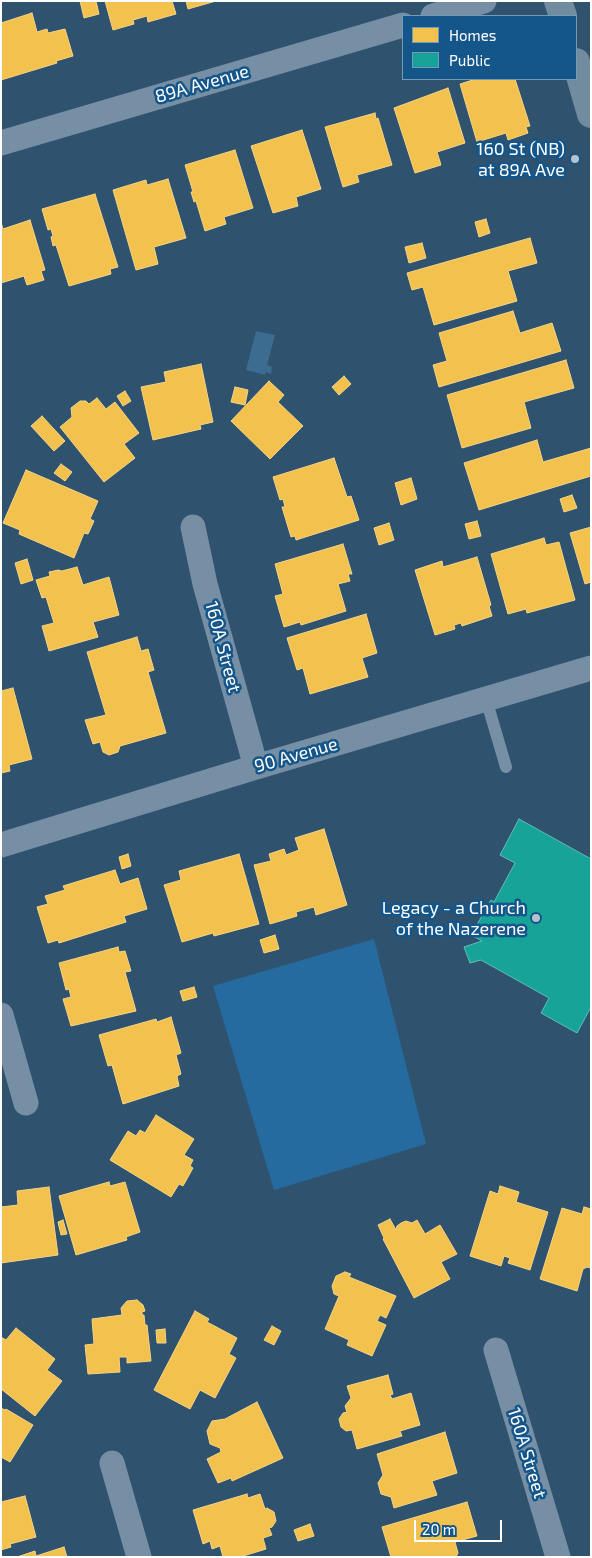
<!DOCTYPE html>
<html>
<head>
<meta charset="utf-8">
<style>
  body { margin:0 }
  #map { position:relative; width:592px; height:1558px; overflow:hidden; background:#2f526f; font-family:"Exo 2",sans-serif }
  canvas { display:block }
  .frame { position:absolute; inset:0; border:2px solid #fff; pointer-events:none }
  .legend { position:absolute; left:402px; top:15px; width:175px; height:65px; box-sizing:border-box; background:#14568a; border:1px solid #729ab9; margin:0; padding:6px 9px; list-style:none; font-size:15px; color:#fff }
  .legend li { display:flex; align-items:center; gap:10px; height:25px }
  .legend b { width:25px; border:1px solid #729ab9 }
  .scale { position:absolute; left:414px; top:1520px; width:88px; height:22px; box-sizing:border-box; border:2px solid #fff; border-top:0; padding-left:6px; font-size:15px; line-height:18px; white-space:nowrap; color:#fff; -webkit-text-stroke:4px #14568a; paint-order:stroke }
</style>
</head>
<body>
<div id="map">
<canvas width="592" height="1558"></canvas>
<div class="frame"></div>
<ul class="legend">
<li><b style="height:14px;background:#f2c14e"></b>Homes</li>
<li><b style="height:14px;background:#17a398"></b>Public</li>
</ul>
<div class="scale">20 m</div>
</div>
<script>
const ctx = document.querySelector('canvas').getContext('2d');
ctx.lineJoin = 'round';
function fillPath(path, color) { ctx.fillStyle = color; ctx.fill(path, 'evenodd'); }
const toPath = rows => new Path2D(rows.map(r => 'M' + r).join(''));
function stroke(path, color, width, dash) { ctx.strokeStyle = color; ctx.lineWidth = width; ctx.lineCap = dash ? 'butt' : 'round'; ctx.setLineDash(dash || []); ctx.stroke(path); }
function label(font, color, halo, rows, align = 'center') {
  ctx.font = font + ' "Exo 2",sans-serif'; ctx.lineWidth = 5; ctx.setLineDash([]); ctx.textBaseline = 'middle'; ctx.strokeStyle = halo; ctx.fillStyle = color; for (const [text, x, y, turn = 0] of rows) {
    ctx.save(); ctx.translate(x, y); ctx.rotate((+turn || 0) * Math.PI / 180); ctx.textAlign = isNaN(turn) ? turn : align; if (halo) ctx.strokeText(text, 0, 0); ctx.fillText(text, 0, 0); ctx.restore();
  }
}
fillPath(toPath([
  [374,939,426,1144,274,1190,213,986]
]), '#256b9f');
fillPath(toPath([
  [256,331,275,335,267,365,272,367,271,374,266,372,265,375,246,370]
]), '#3d6c91');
const homes = toPath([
  [80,1,96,1,99,14,84,18,80,1],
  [105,1,172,1,176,14,148,22,147,16,133,20,134,24,113,30,105,1],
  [186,1,216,1,188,9,186,1],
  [32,13,37,32,47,29,48,33,65,29,73,56,56,61,57,63,1,80,1,23,32,13],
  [476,79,515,79,530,126,526,127,528,133,508,140,506,133,477,142,460,84,476,79],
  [448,88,465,143,437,152,441,165,415,173,394,108,448,88],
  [375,113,376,119,378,118,392,165,357,175,359,182,343,187,325,127,375,113],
  [302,130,321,189,296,197,298,206,273,213,251,146,302,130],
  [235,150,253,208,224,217,226,224,205,231,196,201,194,202,191,192,193,192,185,165,235,150],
  [168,179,186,238,154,247,158,264,136,270,113,190,146,180,147,185,168,179],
  [95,194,118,267,110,269,111,274,69,286,56,245,53,246,51,237,53,236,51,229,48,230,42,209,95,194],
  [486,219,490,233,479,237,475,222,486,219],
  [30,220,45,270,41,271,44,280,27,285,24,276,1,283,1,222,3,229,30,220],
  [530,238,537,263,508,271,517,301,434,325,423,287,412,290,407,273,530,238],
  [422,243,426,258,409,263,405,247,422,243],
  [513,311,520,333,552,323,561,351,439,387,433,365,447,361,439,333,513,311],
  [566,360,574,388,524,402,531,428,462,448,447,395,566,360],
  [201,364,213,422,200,425,201,429,153,440,141,387,166,382,164,372,201,364],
  [344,376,351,384,339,395,332,387,344,376],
  [269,381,284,395,278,402,303,426,270,459,231,421,269,381],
  [235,387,248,390,245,405,231,402,235,387],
  [125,391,131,401,123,406,117,396,125,391],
  [97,398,106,409,115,402,139,433,124,444,135,458,104,482,60,427,72,417,71,408,80,401,86,401,89,404,97,398],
  [42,416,65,441,54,451,31,426,42,416],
  [537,440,543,462,591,448,591,476,479,510,464,463,537,440],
  [334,458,347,497,351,496,359,520,296,540,295,536,291,537,282,507,285,507,283,499,280,500,273,477,334,458],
  [61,464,72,472,65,481,54,473,61,464],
  [26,470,98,501,90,519,94,521,88,534,84,533,74,558,19,534,20,530,3,523,26,470],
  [411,478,417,499,401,505,395,483,411,478],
  [572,495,577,508,564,512,560,499,572,495],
  [477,521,481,536,469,539,465,524,477,521],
  [389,523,394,540,379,545,374,528,389,523],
  [591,527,591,582,585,584,570,533,591,527],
  [544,538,546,545,559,542,575,600,527,613,526,609,508,614,491,554,544,538],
  [343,544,352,574,348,574,350,581,338,584,346,611,301,625,300,622,284,627,275,596,283,594,275,564,343,544],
  [477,557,491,605,489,606,492,616,462,626,461,623,454,625,455,629,435,635,415,570,442,561,443,567,477,557],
  [27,559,33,580,21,584,15,563,27,559],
  [77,567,83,585,109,577,119,615,93,622,98,637,49,651,42,626,54,623,46,597,42,598,36,580,50,576,49,572,58,570,62,571,77,567],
  [366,614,377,653,362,658,368,677,310,694,303,668,297,670,287,638,366,614],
  [137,637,141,651,148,649,154,670,148,672,166,733,120,746,118,752,109,755,103,752,100,742,93,744,85,720,106,715,87,652,137,637],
  [13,688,32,759,9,765,10,771,1,773,1,691,13,688],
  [324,829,347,905,316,915,314,907,296,912,297,916,270,924,254,865,271,861,269,854,284,849,286,855,299,850,295,838,324,829],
  [128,854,131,866,122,869,119,857,128,854],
  [239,854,259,924,214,936,213,933,182,942,164,885,181,880,179,871,239,854],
  [115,870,120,884,138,878,147,909,124,916,126,922,59,943,58,940,48,943,37,907,48,904,45,896,65,890,63,886,115,870],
  [275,935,279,949,264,953,260,940,275,935],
  [118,947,119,952,125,951,131,971,125,972,136,1011,71,1026,63,999,71,997,69,989,66,990,59,963,118,947],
  [194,987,197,997,183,1001,180,991,194,987],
  [171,1017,181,1053,176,1055,181,1074,177,1076,179,1086,123,1104,112,1065,108,1066,99,1035,156,1019,157,1022,171,1017],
  [156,1115,194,1139,184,1155,193,1160,190,1166,193,1168,183,1186,179,1184,171,1197,110,1160,128,1131,136,1136,140,1130,145,1133,156,1115],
  [109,1182,110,1186,125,1182,140,1232,126,1237,127,1240,76,1255,59,1196,109,1182],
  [500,1186,519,1192,516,1202,548,1212,530,1270,508,1263,510,1258,504,1256,501,1266,470,1256,490,1191,498,1194,500,1186],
  [49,1187,58,1255,1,1263,1,1207,18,1205,17,1191,49,1187],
  [584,1207,591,1209,591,1268,587,1267,583,1269,577,1291,540,1279,562,1208,582,1214,584,1207],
  [390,1219,396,1230,397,1226,401,1223,406,1221,412,1223,417,1220,425,1234,440,1225,457,1254,441,1262,450,1279,414,1298,383,1239,384,1238,378,1225,390,1219],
  [63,1220,67,1234,61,1235,58,1222,63,1220],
  [345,1272,351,1274,349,1277,396,1296,386,1318,380,1315,377,1321,386,1325,372,1356,347,1345,349,1340,325,1329,339,1296,334,1294,332,1286,336,1276,345,1272],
  [137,1300,143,1305,145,1311,142,1312,142,1315,144,1315,145,1325,147,1325,151,1361,127,1363,127,1357,119,1357,120,1372,88,1374,85,1345,94,1344,92,1319,122,1315,121,1308,127,1301,137,1300],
  [195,1311,209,1319,207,1322,237,1338,229,1354,236,1358,215,1398,200,1390,190,1409,154,1390,195,1311],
  [272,1326,281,1331,274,1345,264,1340,272,1326],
  [16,1328,55,1359,47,1370,62,1381,35,1416,1,1389,1,1337,6,1340,16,1328],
  [165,1329,166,1343,157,1343,156,1330,165,1329],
  [388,1375,393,1394,390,1395,392,1399,411,1393,420,1425,400,1431,402,1436,357,1449,352,1430,346,1431,341,1427,339,1419,343,1413,347,1412,345,1406,351,1398,347,1386,388,1375],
  [257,1402,283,1458,232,1481,231,1478,218,1483,207,1459,221,1452,220,1448,210,1444,207,1431,212,1421,225,1419,257,1402],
  [1,1408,5,1410,6,1409,33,1425,10,1462,1,1457,1,1408],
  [445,1432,457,1473,432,1481,437,1495,394,1508,391,1497,381,1494,378,1483,383,1475,377,1454,445,1432],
  [247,1494,248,1498,260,1494,265,1509,267,1508,274,1512,276,1521,272,1527,269,1528,272,1535,263,1538,266,1549,240,1557,223,1557,220,1546,212,1549,210,1541,203,1544,193,1510,247,1494],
  [25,1496,36,1537,10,1544,11,1547,1,1550,1,1502,25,1496],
  [467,1502,477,1536,455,1542,458,1553,456,1557,391,1557,382,1527,467,1502],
  [310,1524,314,1536,298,1541,294,1530,310,1524],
  [64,1547,67,1557,17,1557,35,1551,36,1556,64,1547]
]);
fillPath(homes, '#f2c14e');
stroke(homes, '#f6d483', 1);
const public = toPath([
  [519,819,591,859,591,1007,577,1033,541,1013,549,998,481,960,470,963,464,947,482,941,471,935,491,900,494,902,515,863,500,855,519,819]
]);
fillPath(public, '#17a398');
stroke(public, '#5dbfb7', 1);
stroke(toPath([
  [486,699,506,767]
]), '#768fa4', 12);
stroke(toPath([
  [433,16,484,1],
  [1,143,403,25],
  [193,527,205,584,256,767],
  [1,845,256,767,591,668],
  [1,1015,26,1103],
  [496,1350,558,1557],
  [112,1463,139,1557]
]), '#768fa4', 25);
stroke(toPath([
  [558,1,563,16],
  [576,62,591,114]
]), '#718b9f', 28);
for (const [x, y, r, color] of [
  [575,159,5,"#b6c2cd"],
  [536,918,5,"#b6c2cd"]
]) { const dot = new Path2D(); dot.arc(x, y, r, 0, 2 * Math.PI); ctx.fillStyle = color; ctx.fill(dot); stroke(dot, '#14568a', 2); }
label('18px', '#fff', '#14568a', [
  ["89A Avenue",202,84,-16],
  ["160A Street",223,647,75],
  ["90 Avenue",296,755,-16],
  ["160A Street",527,1453,73]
]);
label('18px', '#fff', '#14568a', [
  ["160 St (NB)",565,149],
  ["at 89A Ave",565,170],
  ["Legacy - a Church",526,908],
  ["of the Nazerene",526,929]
], 'right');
</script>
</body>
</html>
